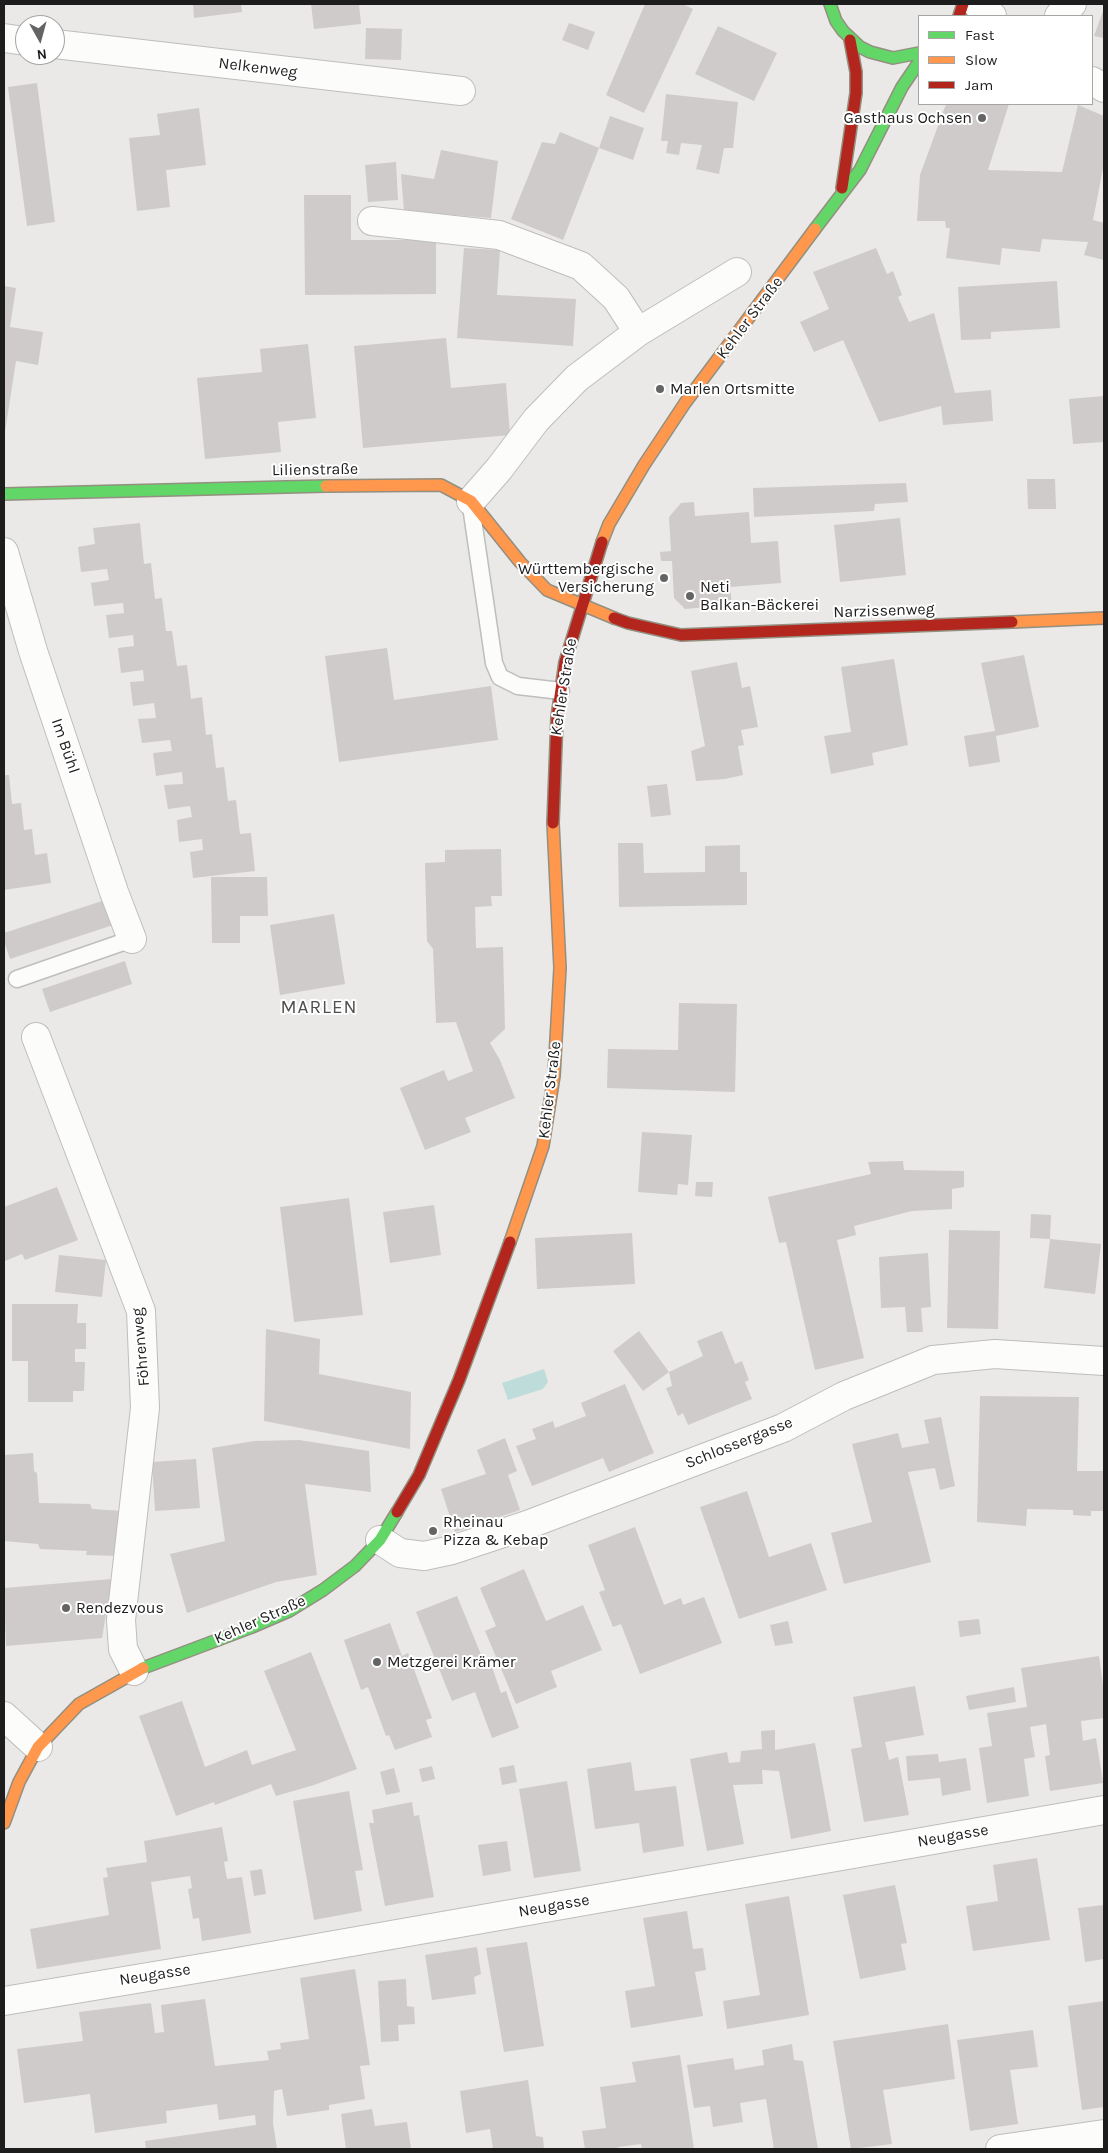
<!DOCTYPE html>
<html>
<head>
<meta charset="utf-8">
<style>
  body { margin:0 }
  #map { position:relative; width:1108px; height:2153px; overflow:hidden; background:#ebe9e7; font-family:Karla,sans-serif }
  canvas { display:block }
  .frame { position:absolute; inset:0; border:5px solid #1d1d1d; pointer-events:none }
  .legend { position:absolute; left:918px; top:15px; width:175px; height:90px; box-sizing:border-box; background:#fff; border:1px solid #a5a5a5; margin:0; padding:6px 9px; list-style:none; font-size:15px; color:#1d1d1d }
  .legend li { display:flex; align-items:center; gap:10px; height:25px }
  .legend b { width:25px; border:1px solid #a5a5a5 }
  .north { position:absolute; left:15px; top:15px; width:50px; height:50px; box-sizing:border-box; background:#fff; border:1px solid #a5a5a5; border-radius:50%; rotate:173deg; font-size:14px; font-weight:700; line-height:20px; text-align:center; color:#1d1d1d }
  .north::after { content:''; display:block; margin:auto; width:18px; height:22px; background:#656464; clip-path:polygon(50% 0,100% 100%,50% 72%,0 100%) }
</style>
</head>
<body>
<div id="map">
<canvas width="1108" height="2153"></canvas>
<div class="frame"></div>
<ul class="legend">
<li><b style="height:6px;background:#63d668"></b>Fast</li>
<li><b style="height:6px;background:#ff974d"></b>Slow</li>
<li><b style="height:6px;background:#b3261e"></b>Jam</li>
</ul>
<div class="north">N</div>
</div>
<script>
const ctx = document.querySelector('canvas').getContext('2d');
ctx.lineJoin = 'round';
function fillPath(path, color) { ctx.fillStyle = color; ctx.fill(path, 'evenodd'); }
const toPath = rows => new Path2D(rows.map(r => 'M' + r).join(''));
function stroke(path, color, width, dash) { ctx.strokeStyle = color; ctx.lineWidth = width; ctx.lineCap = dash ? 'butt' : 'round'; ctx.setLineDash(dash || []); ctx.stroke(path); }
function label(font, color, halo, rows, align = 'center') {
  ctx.font = font + ' Karla,sans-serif'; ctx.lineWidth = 4; ctx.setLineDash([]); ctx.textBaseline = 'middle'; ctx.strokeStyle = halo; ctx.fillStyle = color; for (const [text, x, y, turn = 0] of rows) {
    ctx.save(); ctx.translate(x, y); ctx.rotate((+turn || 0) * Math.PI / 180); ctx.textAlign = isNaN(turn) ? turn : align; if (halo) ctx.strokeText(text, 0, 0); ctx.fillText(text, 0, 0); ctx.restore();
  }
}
fillPath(toPath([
  [544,1369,548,1382,543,1389,508,1400,502,1383]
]), '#bedcda');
fillPath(toPath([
  [193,4,241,4,242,12,194,18],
  [311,4,359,4,361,24,314,29],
  [645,4,683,4,693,9,644,113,606,95],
  [1104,8,1104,38,1094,36],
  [569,23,595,32,588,50,562,40],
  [718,26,777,53,754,101,695,74],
  [366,28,402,29,401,60,365,59],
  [37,83,55,222,27,226,8,87],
  [666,94,738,102,733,148,724,148,719,174,696,169,702,145,681,143,679,155,666,153,668,141,661,141],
  [946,104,1009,104,988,170,1062,172,1078,105,1104,116,1104,163,1093,220,1104,223,1104,260,1084,255,1088,242,1042,239,1040,252,1002,248,1000,265,946,258,950,228,946,228,945,221,917,221,920,175],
  [199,108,206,165,166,170,170,207,137,211,129,138,160,135,157,114],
  [610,116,644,128,633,160,599,148],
  [560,132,599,148,563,240,511,219,542,142,555,144],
  [441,150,498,161,491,218,404,211,401,174,434,179],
  [396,162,398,200,368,202,365,165],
  [304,195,351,195,351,240,436,240,436,294,305,295],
  [464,248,500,250,497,295,576,299,573,346,457,338],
  [876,248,887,274,893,271,902,295,898,297,909,322,934,313,955,393,991,390,993,421,943,425,941,406,879,422,843,340,814,352,800,322,829,309,813,272],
  [1057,281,1060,328,991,332,991,339,961,340,958,287],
  [4,286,16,288,10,327,43,332,38,365,16,361,5,432],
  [446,338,451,388,506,383,510,435,363,448,354,346],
  [308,344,316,418,278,422,281,452,205,459,197,378,262,372,260,349],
  [1104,396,1104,442,1073,444,1069,399],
  [1027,479,1055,479,1056,509,1028,509],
  [906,483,908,502,875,504,874,511,754,517,753,488],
  [694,502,695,516,749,512,751,543,778,541,781,583,730,587,732,605,685,609,674,598,672,561,661,561,660,552,671,551,669,517,681,503],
  [900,518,906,575,840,582,834,525],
  [140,523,144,564,151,563,155,599,162,598,166,631,172,631,177,666,187,665,191,699,202,697,206,735,212,734,216,768,224,767,228,801,236,800,240,834,251,833,255,871,193,878,190,852,203,850,202,839,179,842,177,820,192,817,190,806,168,809,164,785,183,784,182,772,156,776,153,753,172,751,170,740,142,743,138,719,156,718,154,703,133,706,130,682,144,681,143,670,121,673,118,648,134,646,133,635,109,638,106,615,124,613,123,603,94,606,91,583,109,580,107,569,81,572,78,547,95,544,93,528],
  [387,648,394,700,491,686,498,740,339,762,325,656],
  [1024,655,1039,727,996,736,1000,762,969,767,964,736,995,731,981,663],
  [894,659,908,745,872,753,874,765,831,774,824,736,851,732,841,667],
  [737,662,742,688,750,686,758,727,741,730,744,745,738,746,743,775,725,779,696,781,691,751,705,746,691,671],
  [4,775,9,775,12,804,21,803,24,830,32,829,35,855,47,853,51,883,4,890],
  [667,784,671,815,651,817,647,786],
  [618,843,643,843,644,873,705,872,705,846,740,845,740,872,747,872,747,905,619,907],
  [501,849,502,896,491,896,492,906,475,907,476,948,503,947,505,1029,490,1043,500,1060,515,1098,465,1118,471,1132,425,1150,400,1088,444,1070,448,1081,473,1071,456,1022,436,1023,433,949,427,941,425,863,445,862,445,850],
  [211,877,267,877,268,916,240,916,240,943,212,943],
  [105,900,113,925,10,959,4,941,4,933],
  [334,914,345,984,280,995,270,925],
  [125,961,132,984,50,1012,42,989],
  [679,1003,737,1004,735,1092,607,1088,608,1049,678,1050],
  [642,1132,692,1135,688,1185,678,1184,677,1195,638,1192],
  [903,1161,904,1170,964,1171,964,1187,952,1189,952,1209,912,1211,854,1226,856,1235,837,1240,864,1358,815,1370,786,1242,779,1243,768,1197,871,1174,868,1162],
  [696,1182,713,1182,712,1197,695,1196],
  [57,1187,78,1240,25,1260,22,1254,5,1261,4,1207],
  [349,1198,363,1315,294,1322,280,1207],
  [434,1205,441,1255,390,1263,383,1212],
  [1031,1214,1051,1215,1050,1239,1030,1238],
  [949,1230,1000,1231,998,1329,947,1328],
  [632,1233,635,1284,537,1289,535,1238],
  [1050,1239,1101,1244,1095,1294,1044,1288],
  [928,1253,931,1307,921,1308,923,1332,907,1332,905,1307,881,1308,879,1257],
  [59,1255,106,1260,102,1297,55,1292],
  [12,1304,78,1304,77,1323,86,1323,86,1349,75,1349,75,1362,85,1362,84,1391,73,1391,73,1402,28,1402,28,1361,12,1361],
  [266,1329,320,1339,319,1374,411,1392,410,1449,264,1421],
  [639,1331,669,1372,643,1391,613,1351],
  [722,1331,735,1364,742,1361,749,1380,745,1382,752,1399,688,1425,683,1413,678,1416,666,1388,672,1386,669,1372,703,1356,697,1341],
  [625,1384,654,1453,609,1472,603,1458,532,1486,516,1446,536,1439,532,1429,553,1421,555,1428,586,1416,581,1403],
  [980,1396,1079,1397,1077,1471,1104,1471,1104,1511,1091,1511,1091,1516,1073,1515,1073,1510,1027,1509,1026,1526,977,1522],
  [941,1417,955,1486,940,1490,935,1468,908,1472,931,1562,844,1584,831,1533,872,1522,852,1444,898,1433,902,1448,929,1443,924,1420],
  [505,1438,517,1471,508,1475,520,1510,455,1532,441,1489,486,1474,477,1450],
  [299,1440,369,1451,371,1492,305,1484,317,1575,276,1582,187,1613,170,1554,225,1541,212,1448,254,1441],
  [33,1453,34,1471,37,1473,39,1503,90,1504,92,1509,122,1511,118,1556,86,1555,87,1551,40,1549,38,1544,4,1541,4,1455],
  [196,1459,200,1508,155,1511,152,1462],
  [747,1491,769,1557,811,1543,827,1590,739,1619,700,1507],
  [635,1527,664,1605,681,1598,683,1605,704,1597,722,1643,640,1674,621,1624,613,1627,599,1592,605,1590,588,1545],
  [524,1569,546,1621,583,1605,602,1650,551,1671,557,1687,516,1704,485,1631,496,1626,480,1588],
  [112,1579,102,1638,6,1646,4,1588],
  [457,1596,487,1669,492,1667,501,1693,506,1691,519,1728,492,1738,475,1692,452,1701,416,1612],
  [979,1619,981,1634,960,1637,958,1621],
  [788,1621,793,1643,775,1646,770,1625],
  [390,1623,402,1656,408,1653,432,1718,426,1720,432,1737,395,1750,389,1735,386,1736,368,1687,361,1690,344,1640],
  [311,1652,357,1769,314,1785,276,1796,271,1784,215,1805,214,1802,176,1816,139,1716,182,1701,205,1767,247,1750,252,1765,296,1750,264,1671],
  [1099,1656,1104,1692,1104,1718,1081,1721,1083,1741,1096,1738,1103,1783,1050,1791,1045,1756,1050,1755,1046,1724,1030,1727,1035,1757,1024,1759,1029,1796,987,1803,979,1748,992,1746,987,1713,1027,1707,1021,1668],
  [915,1686,924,1735,885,1742,889,1760,898,1757,909,1815,864,1822,851,1749,862,1747,853,1697],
  [1014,1687,1016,1702,969,1710,966,1696],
  [775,1730,775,1750,815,1743,831,1831,791,1839,779,1771,762,1770,763,1784,733,1785,744,1844,707,1851,690,1759,727,1752,729,1763,740,1762,741,1751,762,1749,761,1731],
  [938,1754,939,1762,966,1758,971,1790,942,1796,940,1778,908,1781,906,1756],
  [631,1762,635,1791,676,1786,684,1846,643,1853,639,1823,595,1829,587,1769],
  [514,1765,517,1782,502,1785,499,1768],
  [432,1766,435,1779,422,1782,419,1769],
  [394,1768,400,1792,386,1795,380,1772],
  [567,1781,581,1871,534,1878,519,1789],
  [349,1791,363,1870,355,1871,362,1911,314,1920,293,1801],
  [412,1802,414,1816,419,1815,434,1897,385,1906,369,1823,374,1823,372,1810],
  [222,1827,228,1861,224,1862,227,1879,242,1877,251,1933,202,1941,199,1918,193,1919,188,1889,192,1888,190,1876,151,1882,161,1949,37,1969,30,1929,109,1915,103,1878,108,1877,106,1868,147,1862,144,1841],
  [507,1841,511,1871,483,1876,478,1845],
  [1037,1858,1050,1940,973,1951,966,1906,998,1901,993,1865],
  [262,1869,266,1894,254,1896,250,1871],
  [895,1885,907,1943,901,1944,906,1970,860,1979,843,1895],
  [789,1896,809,2015,727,2029,723,2001,760,1995,745,1904],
  [1104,1905,1104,1959,1085,1962,1078,1908],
  [687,1911,693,1949,703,1948,706,1970,695,1972,703,2016,631,2028,625,1991,655,1986,643,1918],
  [527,1942,544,2046,504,2052,486,1948],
  [477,1947,481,1974,474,1977,476,1994,432,2000,425,1955],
  [355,1969,370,2065,360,2066,365,2099,329,2105,329,2110,287,2116,282,2089,274,2091,273,2123,277,2149,146,2149,145,2141,256,2125,255,2115,219,2120,217,2104,166,2111,167,2123,95,2133,90,2094,24,2103,17,2049,83,2041,79,2012,151,2003,155,2033,164,2032,161,2005,205,1999,215,2066,269,2060,267,2051,281,2049,280,2043,309,2039,300,1978],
  [406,1979,407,2006,414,2007,415,2024,398,2025,399,2041,381,2042,378,1981],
  [1104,2001,1104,2107,1082,2110,1068,2006],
  [948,2024,955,2079,883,2090,892,2144,851,2149,833,2041],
  [1033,2030,1038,2067,1010,2070,1018,2124,970,2131,957,2040],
  [792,2044,794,2060,803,2061,818,2149,774,2149,766,2099,740,2103,743,2122,713,2127,710,2106,694,2108,687,2065,733,2058,735,2070,764,2065,762,2050],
  [680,2055,694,2149,642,2149,641,2144,618,2147,618,2149,585,2149,582,2131,606,2128,600,2087,636,2082,632,2062],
  [528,2080,536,2136,543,2137,544,2149,493,2149,490,2129,466,2133,460,2091],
  [372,2109,375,2126,407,2122,411,2149,346,2149,341,2114]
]), '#cecbca');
const lane = toPath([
  [471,506,494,663,500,677,518,686,561,691],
  [17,979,132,939]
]);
const street = toPath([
  [977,4,992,16],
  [1059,16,1072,4],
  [4,38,25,41],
  [55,44,461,91],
  [1092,81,1104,88],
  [372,221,499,235,581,266,616,298,638,332],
  [471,501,499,469,536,420,577,378,638,332,737,272],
  [4,552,33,651,114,892,132,939],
  [36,1037,141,1311,145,1408,121,1620,123,1649,134,1671],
  [380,1540,400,1553,424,1556,452,1550,527,1525,783,1428,844,1396,933,1360,995,1354,1104,1361],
  [4,1716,38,1747],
  [4,2001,220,1965,1104,1810],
  [1000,2149,1104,2134]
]);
const fast = toPath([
  [830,4,836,21,843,31,860,47,870,52,893,58,919,53],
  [815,229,860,170,902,87,919,62],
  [4,494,326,486],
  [143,1668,252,1627,289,1611,323,1590,355,1566,380,1540,397,1512]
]);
const slow = toPath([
  [326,486,441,485,471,501,520,562,547,590,614,618],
  [602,542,609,524,644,465,685,403,815,229],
  [1012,622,1104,618],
  [510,1242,543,1146,554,1076,560,968,553,823],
  [4,1823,19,1782,38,1747,79,1704,143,1668]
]);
const jam = toPath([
  [959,16,963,4],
  [842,188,856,93,856,72,850,40],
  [614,618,628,623,681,635,1012,622],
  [553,823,557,717,565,662,602,542],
  [397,1512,419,1475,459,1380,510,1242]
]);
stroke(lane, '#bebebd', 19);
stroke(street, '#bebebd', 30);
stroke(fast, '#938f81', 14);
stroke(slow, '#938f81', 14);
stroke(jam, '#938f81', 14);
stroke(lane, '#fcfcfb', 16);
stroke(street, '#fcfcfb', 28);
stroke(fast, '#63d668', 11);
stroke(slow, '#ff974d', 11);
stroke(jam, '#b3261e', 11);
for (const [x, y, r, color] of [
  [982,118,5,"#656464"],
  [660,389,5,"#656464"],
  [664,578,5,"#656464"],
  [690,596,5,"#656464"],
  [433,1531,5,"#656464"],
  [66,1608,5,"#656464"],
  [377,1662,5,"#656464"]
]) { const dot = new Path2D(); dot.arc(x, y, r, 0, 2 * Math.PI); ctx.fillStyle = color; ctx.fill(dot); stroke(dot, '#fff', 2); }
label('16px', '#1d1d1d', '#fff', [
  ["Nelkenweg",258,68,7],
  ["Kehler Straße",750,318,-53],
  ["Lilienstraße",315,470,-1],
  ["Narzissenweg",884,611,-2],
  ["Kehler Straße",564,687,-81],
  ["Im Bühl",65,746,71],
  ["Kehler Straße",550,1090,-83],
  ["Föhrenweg",141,1347,-95],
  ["Schlossergasse",739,1443,-22],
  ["Kehler Straße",260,1620,-24],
  ["Neugasse",953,1836,-10],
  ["Neugasse",554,1906,-10],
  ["Neugasse",155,1975,-9]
]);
label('16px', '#1d1d1d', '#fff', [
  ["Gasthaus Ochsen",972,118,"right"],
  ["Marlen Ortsmitte",670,389],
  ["Württembergische",654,569,"right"],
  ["Versicherung",654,587,"right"],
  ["Neti",700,587],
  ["Balkan-Bäckerei",700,605],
  ["Rheinau",443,1522],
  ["Pizza & Kebap",443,1540],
  ["Rendezvous",76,1608],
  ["Metzgerei Krämer",387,1662]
], 'left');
ctx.letterSpacing = '1px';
label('19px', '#505050', '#fff', [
  ["MARLEN",319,1008]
]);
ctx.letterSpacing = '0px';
</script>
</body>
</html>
